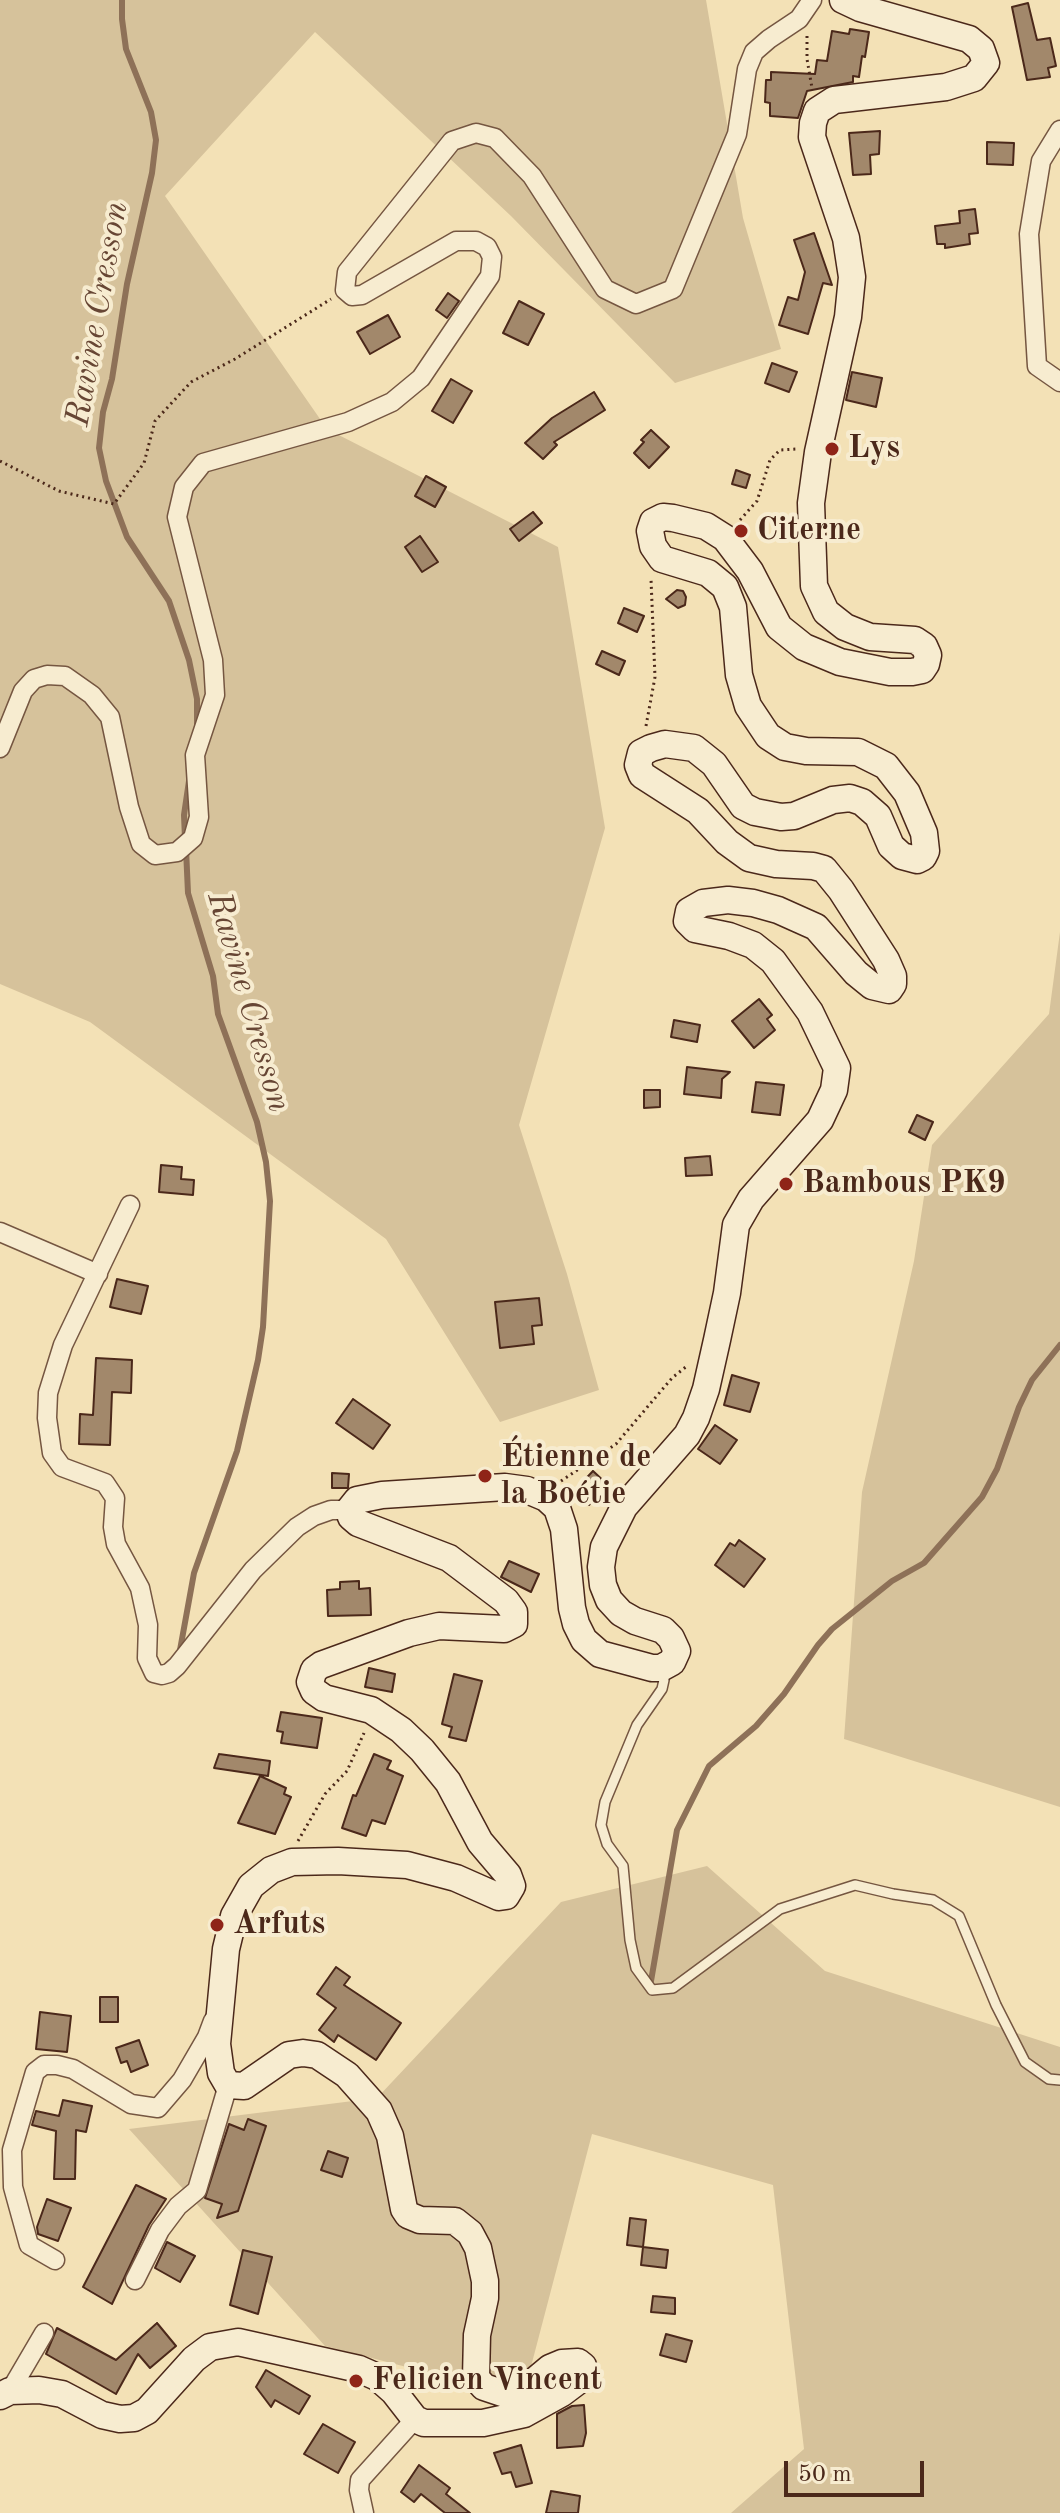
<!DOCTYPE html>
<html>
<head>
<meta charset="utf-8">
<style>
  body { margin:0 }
  #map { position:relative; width:1060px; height:2513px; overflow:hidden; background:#f3e1b6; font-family:"Old Standard TT",serif }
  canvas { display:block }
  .scale { position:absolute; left:784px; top:2461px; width:140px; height:36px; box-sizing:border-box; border:4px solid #4b281a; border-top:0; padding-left:10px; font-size:24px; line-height:28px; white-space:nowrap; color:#4b281a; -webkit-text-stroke:6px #f7ecd0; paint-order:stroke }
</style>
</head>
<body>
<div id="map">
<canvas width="1060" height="2513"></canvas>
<div class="scale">50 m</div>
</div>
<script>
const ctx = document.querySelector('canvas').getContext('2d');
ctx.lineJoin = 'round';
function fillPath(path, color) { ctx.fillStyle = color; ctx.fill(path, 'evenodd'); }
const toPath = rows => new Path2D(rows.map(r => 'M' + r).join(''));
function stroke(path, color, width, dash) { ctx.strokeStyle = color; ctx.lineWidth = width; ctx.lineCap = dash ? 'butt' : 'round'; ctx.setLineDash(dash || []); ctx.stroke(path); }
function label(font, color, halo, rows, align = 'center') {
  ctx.font = font + ' "Old Standard TT",serif'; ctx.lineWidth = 8; ctx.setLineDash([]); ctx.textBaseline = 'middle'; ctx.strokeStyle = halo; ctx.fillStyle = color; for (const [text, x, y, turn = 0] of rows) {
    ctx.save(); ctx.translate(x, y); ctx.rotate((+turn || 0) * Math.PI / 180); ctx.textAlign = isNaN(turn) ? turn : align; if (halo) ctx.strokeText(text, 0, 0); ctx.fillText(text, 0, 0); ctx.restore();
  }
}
fillPath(toPath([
  [0,0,706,0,743,218,781,349,675,383,511,216,315,32,165,196,327,429,558,547,605,828,519,1125,567,1274,599,1390,500,1422,386,1239,90,1022,0,984],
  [1060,932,1060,1807,844,1739,862,1492,914,1261,932,1145,1049,1014],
  [707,1866,825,1971,1060,2047,1060,2513,731,2513,804,2449,773,2185,592,2134,523,2397,325,2346,129,2129,377,2098,561,1902]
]), '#d6c29b');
stroke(toPath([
  [122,0,122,19,126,49,151,112,156,140,152,173,127,284,112,379,103,412,99,448,106,481,127,537,169,601,189,660,197,699,197,727],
  [185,838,184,815,189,781],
  [180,1650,194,1573,237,1451,258,1360,263,1327,270,1201,266,1162,257,1122,218,1014,213,976,188,893,186,849],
  [651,1981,677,1830,709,1766,756,1726,784,1694,818,1645,832,1629,892,1581,924,1563,982,1497,997,1469,1019,1407,1032,1380,1060,1345]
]), '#8e7158', 6);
const building = toPath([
  [1028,3,1037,40,1050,38,1056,66,1048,68,1050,77,1027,80,1012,7,1028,3],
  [850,29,869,32,865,57,862,56,859,77,853,76,853,82,807,91,798,118,770,116,770,103,765,102,766,80,771,80,771,72,815,74,817,60,827,61,832,31,849,34,850,29],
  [880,131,879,154,870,155,871,174,853,175,849,133,880,131],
  [987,142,1014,143,1013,165,987,164,987,142],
  [975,209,978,233,969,234,970,244,945,248,945,244,937,244,935,226,960,223,959,211,975,209],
  [814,233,832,285,823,283,808,334,779,325,788,297,798,300,805,272,794,240,814,233],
  [448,293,459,301,447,318,436,310,448,293],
  [519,301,544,314,528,345,503,333,519,301],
  [388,315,400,337,370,354,357,332,388,315],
  [772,363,797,372,789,392,765,383,772,363],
  [852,372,882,378,876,407,846,400,852,372],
  [451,379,472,391,453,423,432,411,451,379],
  [594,392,605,410,554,442,557,445,543,459,525,443,552,418,594,392],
  [651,430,669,447,649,468,634,453,644,442,641,440,651,430],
  [736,470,750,475,746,488,732,484,736,470],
  [426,476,446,487,435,507,415,496,426,476],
  [533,512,542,523,519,541,510,529,533,512],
  [420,536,438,562,422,572,405,547,420,536],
  [677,590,683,591,686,597,685,605,678,608,666,599,677,590],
  [624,608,644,616,637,632,618,623,624,608],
  [602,651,625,661,619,675,596,664,602,651],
  [759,999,772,1015,767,1019,775,1030,754,1048,732,1021,759,999],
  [674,1020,700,1025,697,1042,671,1037,674,1020],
  [687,1067,730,1072,722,1079,721,1098,684,1094,687,1067],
  [756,1082,784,1085,780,1115,752,1112,756,1082],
  [644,1090,660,1090,660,1107,644,1108,644,1090],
  [917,1115,933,1122,925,1140,909,1132,917,1115],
  [710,1156,712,1175,686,1176,685,1158,710,1156],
  [161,1165,182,1167,181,1179,194,1180,193,1195,159,1192,161,1165],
  [117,1279,148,1286,141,1314,110,1307,117,1279],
  [539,1298,542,1325,532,1326,534,1344,500,1348,495,1302,539,1298],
  [96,1358,132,1360,131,1393,112,1392,110,1445,79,1444,80,1414,93,1415,96,1358],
  [732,1375,759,1383,750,1412,724,1405,732,1375],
  [353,1399,390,1425,373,1449,336,1423,353,1399],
  [715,1425,737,1440,720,1464,698,1449,715,1425],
  [593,1471,608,1485,589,1505,574,1491,593,1471],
  [332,1473,349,1474,348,1488,332,1488,332,1473],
  [739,1540,765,1559,744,1587,715,1565,730,1543,735,1546,739,1540],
  [509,1561,539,1574,531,1592,501,1577,509,1561],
  [359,1581,359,1589,370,1588,371,1615,328,1616,327,1590,340,1589,340,1582,359,1581],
  [369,1668,395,1674,392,1692,365,1687,369,1668],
  [454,1674,482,1681,466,1741,449,1737,452,1727,442,1724,454,1674],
  [281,1712,322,1718,317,1748,281,1743,283,1732,277,1731,281,1712],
  [219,1754,270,1761,268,1776,214,1768,219,1754],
  [374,1754,391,1761,387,1769,403,1776,385,1824,372,1820,366,1836,342,1828,353,1795,356,1796,374,1754],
  [260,1776,286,1788,284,1794,291,1797,275,1834,238,1823,260,1776],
  [336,1967,350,1977,344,1985,401,2023,376,2060,338,2035,334,2042,319,2030,336,2008,317,1994,336,1967],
  [100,1997,118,1997,118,2022,100,2022,100,1997],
  [40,2012,71,2016,67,2052,36,2049,40,2012],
  [139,2040,148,2065,131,2072,127,2061,121,2063,116,2048,139,2040],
  [63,2100,92,2106,86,2132,76,2130,75,2179,54,2179,56,2131,32,2125,36,2111,59,2116,63,2100],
  [248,2119,266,2126,238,2211,217,2218,222,2204,205,2198,229,2124,244,2130,248,2119],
  [328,2151,348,2158,342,2177,321,2170,328,2151],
  [136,2185,166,2199,149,2225,112,2304,83,2287,136,2185],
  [47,2199,71,2208,58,2241,38,2234,37,2227,47,2199],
  [630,2218,646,2220,643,2247,627,2245,630,2218],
  [167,2242,195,2256,180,2282,155,2268,167,2242],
  [643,2247,668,2250,666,2268,641,2265,643,2247],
  [243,2250,272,2257,258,2314,230,2305,243,2250],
  [653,2296,675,2298,675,2314,651,2312,653,2296],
  [157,2323,176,2346,150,2368,138,2354,116,2394,46,2354,57,2328,116,2360,157,2323],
  [666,2334,692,2341,686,2362,660,2355,666,2334],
  [266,2370,310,2396,299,2414,275,2400,271,2407,256,2387,266,2370],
  [584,2405,586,2433,583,2446,557,2448,557,2414,572,2406,584,2405],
  [323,2424,355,2442,338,2473,304,2454,323,2424],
  [521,2445,532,2483,516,2487,511,2472,502,2474,494,2453,521,2445],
  [419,2465,450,2488,446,2494,470,2513,445,2513,421,2494,414,2502,401,2492,419,2465],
  [551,2491,580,2496,578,2513,546,2513,551,2491]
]);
fillPath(building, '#a2886b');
stroke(building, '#4b281a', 2);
const service = toPath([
  [662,1671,664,1680,662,1689,637,1725,605,1802,601,1825,607,1844,623,1866,630,1940,636,1968,652,1990,673,1988,780,1909,855,1885,893,1894,933,1900,959,1916,996,2005,1025,2062,1049,2079,1060,2080]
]);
const minor = toPath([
  [1060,130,1041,161,1029,234,1037,366,1060,382],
  [0,748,23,691,34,679,47,675,65,676,92,695,110,717,129,807,141,844,155,855,177,852,193,838,199,817,195,755,215,695,213,660,177,517,184,487,203,463,348,422,392,402,421,378,490,276,492,257,487,247,476,241,456,241,362,295,352,296,345,290,347,272,452,141,476,133,495,138,532,176,605,289,636,304,673,289,737,134,747,69,754,52,769,39,799,19,812,0],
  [130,1205,63,1345,48,1393,47,1418,52,1453,62,1467,105,1483,115,1498,113,1527,116,1544,140,1588,148,1625,147,1658,154,1673,162,1675,169,1673,177,1666,253,1570,297,1527,314,1516,331,1510,349,1510],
  [0,1232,98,1274],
  [55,2260,29,2245,13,2187,12,2150,35,2072,44,2065,57,2065,73,2069,131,2104,158,2108,182,2080,207,2037,213,2021],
  [135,2280,160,2230,178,2206,197,2190,228,2085],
  [10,2391,44,2333],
  [364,2513,359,2490,360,2480,415,2419]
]);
const secondary = toPath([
  [0,2396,10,2391,39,2390,62,2394,102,2415,120,2419,134,2418,147,2411,194,2359,210,2347,238,2342,359,2369,377,2377,394,2392,415,2419,424,2423,483,2423,524,2414,562,2393,578,2381,583,2372,583,2366,578,2362,562,2363,550,2368,532,2383,505,2394,484,2387,476,2378,477,2335,485,2298,485,2281,478,2248,470,2233,455,2221,420,2220,408,2215,404,2209,390,2136,379,2111,347,2075,317,2055,303,2053,289,2055,244,2086,228,2085,221,2073,217,2044,226,1949,234,1916,251,1886,271,1870,292,1862,338,1861,407,1865,456,1878,499,1897,506,1896,512,1886,508,1875,480,1842,448,1782,422,1750,401,1730,371,1710,324,1698,314,1691,310,1682,314,1670,321,1665,409,1633,439,1626,504,1629,514,1624,514,1612,506,1601,449,1558,358,1523,351,1517,349,1510,357,1500,382,1495,505,1487,527,1490,546,1498,557,1508,564,1529,572,1608,576,1624,584,1640,600,1654,652,1668,661,1668,672,1662,677,1651,671,1638,663,1630,635,1621,621,1613,609,1600,603,1585,601,1567,604,1547,624,1507,687,1435,696,1418,706,1389,717,1340,727,1293,736,1225,751,1199,820,1120,834,1090,837,1068,810,1012,773,961,753,945,729,936,695,929,687,921,689,911,703,903,728,900,753,903,778,910,816,927,856,973,872,986,889,990,893,984,893,976,886,960,841,890,824,869,813,866,776,864,749,858,727,842,698,811,642,775,638,765,641,753,651,748,665,744,694,748,714,764,743,806,755,812,781,817,794,816,833,800,850,798,862,802,878,816,891,846,902,856,917,860,923,857,926,851,924,833,907,793,886,766,858,752,806,751,785,747,768,736,748,706,739,675,733,607,725,587,708,573,662,559,653,546,650,531,653,522,663,517,673,518,706,526,725,538,750,571,779,627,804,647,840,662,890,672,912,672,922,670,926,664,928,655,924,646,915,640,870,637,845,627,826,612,814,586,811,503,818,452,848,317,852,277,846,238,812,137,813,123,817,111,834,100,946,87,974,78,986,63,981,49,969,39,860,8,843,0]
]);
stroke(service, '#755641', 12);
stroke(minor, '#755641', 21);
stroke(secondary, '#4b281a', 29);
stroke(toPath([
  [807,36,807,59,812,88],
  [0,461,59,491,114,504,144,463,155,421,191,382,235,359,331,299],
  [740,520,757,501,770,460,780,450,797,449],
  [646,726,655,677,651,579],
  [561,1481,616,1444,672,1378,687,1366],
  [298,1841,325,1794,347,1771,364,1733]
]), '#4b281a', 3, [2, 4]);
stroke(service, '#f7ecd0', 9);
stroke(minor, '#f7ecd0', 18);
stroke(secondary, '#f7ecd0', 26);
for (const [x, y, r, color] of [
  [832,449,8,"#8f2418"],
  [741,531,8,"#8f2418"],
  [786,1184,8,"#8f2418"],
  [485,1476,8,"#8f2418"],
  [217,1925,8,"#8f2418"],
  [356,2381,8,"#8f2418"]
]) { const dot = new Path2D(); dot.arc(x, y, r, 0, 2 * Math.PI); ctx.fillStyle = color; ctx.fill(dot); stroke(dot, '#f7ecd0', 3); }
label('bold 32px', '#4b281a', '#f7ecd0', [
  ["Lys",848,449],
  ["Citerne",757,531],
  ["Bambous PK9",802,1184],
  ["Étienne de",501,1458],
  ["la Boétie",501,1495],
  ["Arfuts",233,1925],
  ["Felicien Vincent",372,2381]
], 'left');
label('italic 34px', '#674634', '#f7ecd0', [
  ["Ravine Cresson",98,314,-80],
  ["Ravine Cresson",248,1002,74]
]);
</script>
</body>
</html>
